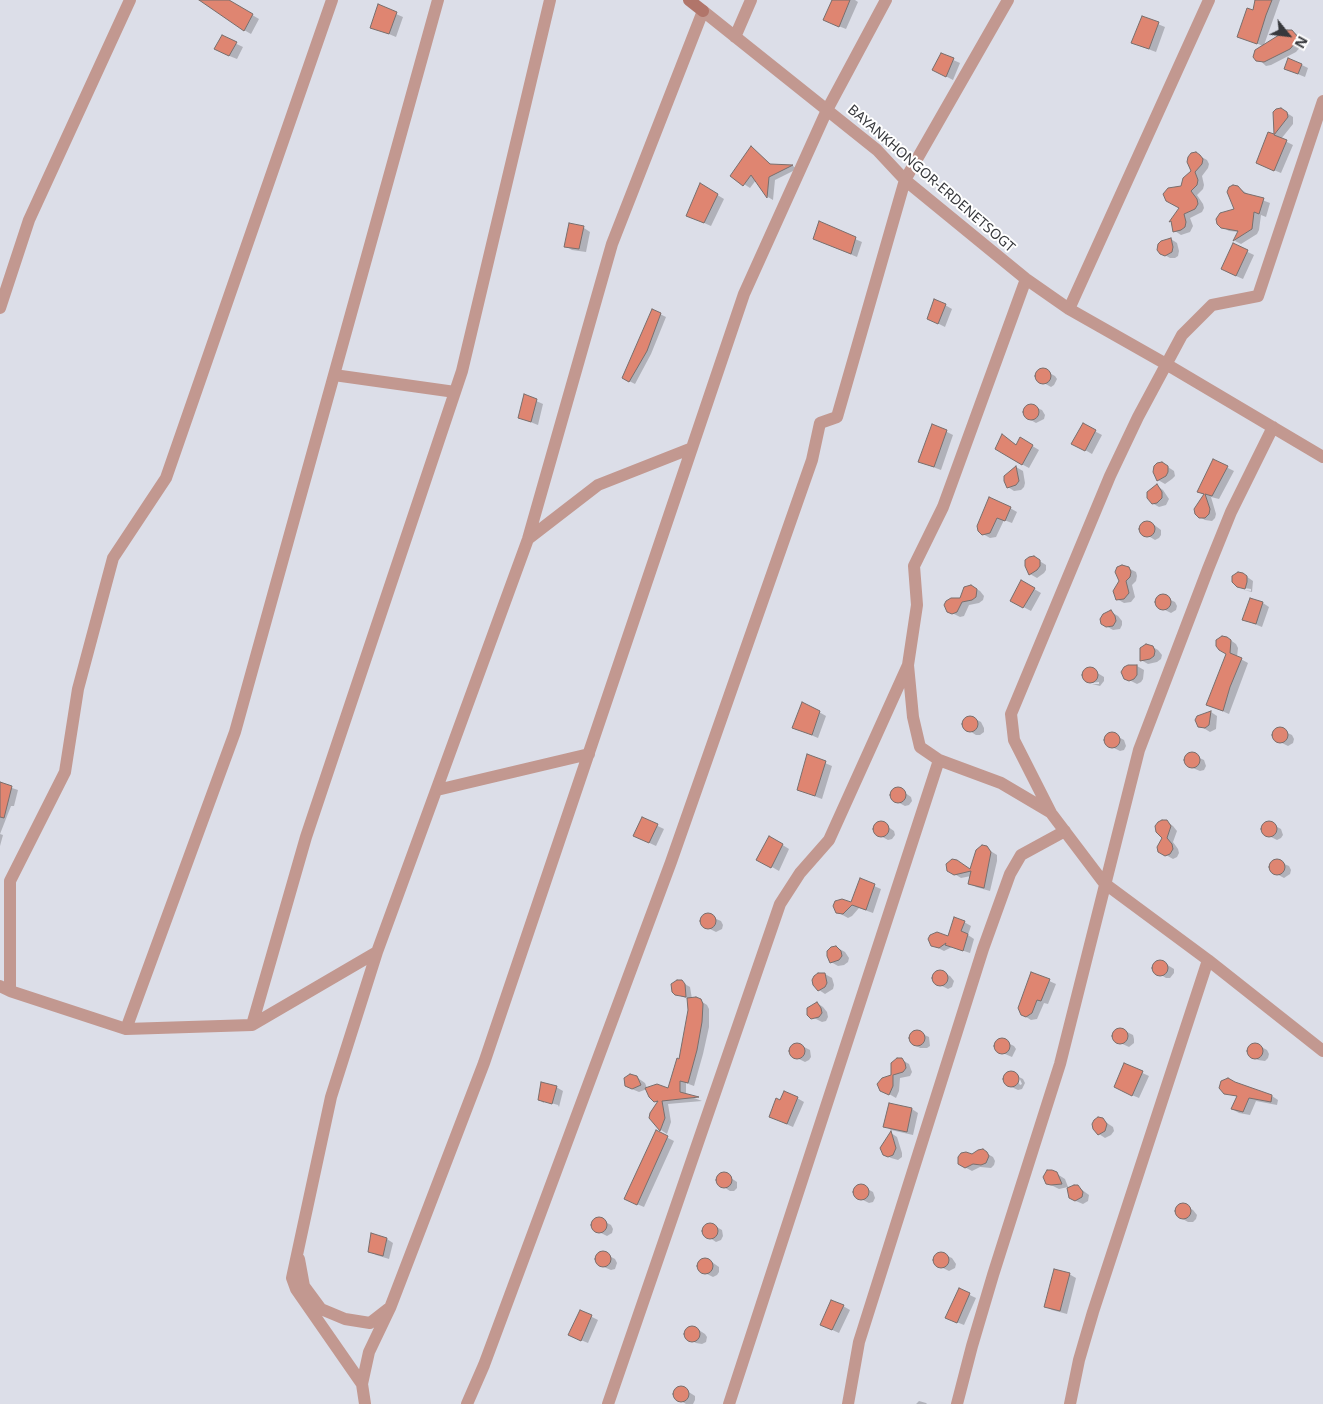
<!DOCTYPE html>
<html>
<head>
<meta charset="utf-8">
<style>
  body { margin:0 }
  #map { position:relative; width:1323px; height:1404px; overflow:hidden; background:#dcdee8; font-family:"Noto Sans",sans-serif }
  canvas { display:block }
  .north { position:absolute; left:1263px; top:10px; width:50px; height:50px; -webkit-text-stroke:4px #fff; paint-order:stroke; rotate:119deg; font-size:14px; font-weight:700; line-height:20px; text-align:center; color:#37383c }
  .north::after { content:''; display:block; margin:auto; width:18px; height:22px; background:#37383c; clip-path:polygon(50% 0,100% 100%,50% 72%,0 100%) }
</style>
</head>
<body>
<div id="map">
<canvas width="1323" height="1404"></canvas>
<div class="north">N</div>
</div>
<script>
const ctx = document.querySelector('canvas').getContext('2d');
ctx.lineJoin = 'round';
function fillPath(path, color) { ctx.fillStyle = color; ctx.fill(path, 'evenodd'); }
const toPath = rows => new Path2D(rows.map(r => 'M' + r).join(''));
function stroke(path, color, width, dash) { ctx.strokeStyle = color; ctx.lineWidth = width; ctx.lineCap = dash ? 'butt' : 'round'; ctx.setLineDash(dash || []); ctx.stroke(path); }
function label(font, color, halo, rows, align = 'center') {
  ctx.font = font + ' "Noto Sans",sans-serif'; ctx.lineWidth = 4; ctx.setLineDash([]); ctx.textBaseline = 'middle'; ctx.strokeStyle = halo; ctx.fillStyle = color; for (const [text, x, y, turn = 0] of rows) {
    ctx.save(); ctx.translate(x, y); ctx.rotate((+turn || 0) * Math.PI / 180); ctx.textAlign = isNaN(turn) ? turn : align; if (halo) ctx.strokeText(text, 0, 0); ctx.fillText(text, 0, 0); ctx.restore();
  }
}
fillPath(toPath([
  [223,0,227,0,259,19,251,34,244,30],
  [833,0,855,0,858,2,846,29,831,23],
  [1256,0,1280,0,1264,45,1292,31,1299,36,1303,41,1302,45,1296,52,1271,65,1266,66,1255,56,1263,46,1239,36,1254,12],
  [396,14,403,17,396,37,372,27],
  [1143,18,1165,27,1156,52,1132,43],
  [222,37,243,47,237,59,222,53],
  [942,55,960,63,953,80,934,70],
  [1302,65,1308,68,1305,77,1285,69],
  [1281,109,1293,117,1293,124,1281,139,1293,145,1281,173,1264,166,1275,136,1274,113],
  [752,148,772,165,793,166,797,169,775,180,773,200,768,197,756,180,750,188,732,176],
  [1196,154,1207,160,1209,164,1208,168,1202,176,1204,185,1203,189,1197,195,1203,204,1204,208,1202,212,1190,218,1193,226,1190,232,1181,235,1175,231,1171,222,1179,210,1182,187,1192,171],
  [701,185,724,199,711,226,688,216],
  [1238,187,1249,195,1270,203,1266,217,1261,215,1259,230,1257,234,1241,244,1235,241,1239,232,1229,231,1222,227,1236,209],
  [570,224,584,228,590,232,586,252,572,250,565,246],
  [814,239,855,239,862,242,857,257],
  [1171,239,1177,243,1179,251,1178,256,1175,258,1170,258,1163,254],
  [1233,245,1254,255,1243,279,1229,273],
  [945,305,952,309,945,327,935,322],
  [660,314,666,317,651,354,635,384,623,378],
  [1042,369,1055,376,1057,379,1054,385,1051,387,1037,379,1036,375,1038,371],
  [525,396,543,404,538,425,520,418],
  [1030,405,1042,410,1045,415,1044,419,1036,423,1029,419,1025,413,1025,409],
  [933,425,953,435,941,470,919,462],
  [1083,425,1102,435,1092,454,1073,443],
  [1003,436,1017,445,1021,439,1039,450,1029,468,1010,458],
  [1214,461,1234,471,1219,499,1211,497,1216,514,1215,518,1212,521,1205,520,1198,516,1205,495,1199,492],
  [1162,463,1174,471,1175,476,1172,479,1165,484,1158,480,1155,472],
  [1016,467,1023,471,1025,483,1024,487,1021,490,1014,491,1008,487],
  [1157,486,1163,490,1169,499,1166,505,1159,507,1152,503],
  [1010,508,1017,512,1012,523,1004,520,996,537,990,538,983,534,978,526],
  [1149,521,1161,530,1161,535,1159,538,1155,540,1142,532,1141,528,1143,524],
  [1033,557,1046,565,1046,570,1044,573,1037,578,1030,574],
  [1128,568,1136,572,1137,576,1136,581,1132,585,1135,597,1131,602,1124,603,1117,599],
  [1243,574,1253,581,1252,592,1244,590,1251,591,1251,589,1238,587],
  [1022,582,1041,593,1031,611,1012,601],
  [973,587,980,591,984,596,983,600,979,603,969,605,964,616,960,617,948,611],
  [1162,596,1175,602,1177,606,1176,610,1171,613,1159,607,1157,604,1158,597],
  [1263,603,1269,607,1262,627,1244,620],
  [1111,612,1118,616,1122,621,1122,625,1120,629,1113,630,1106,626],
  [1229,639,1236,644,1238,648,1237,657,1248,663,1229,714,1208,705,1228,654],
  [1151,646,1158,650,1162,655,1161,659,1157,662,1148,664,1141,660],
  [1128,666,1137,666,1144,670,1143,679,1141,682,1137,684,1125,678],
  [1087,669,1091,669,1104,677,1104,681,1100,686,1092,684,1099,684,1099,682,1090,683,1085,679,1084,672],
  [819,712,826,716,818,738,794,728],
  [1211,712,1217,716,1216,729,1210,732,1197,724],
  [967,718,973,718,981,722,984,728,984,732,980,735,976,735,965,728,964,721],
  [1279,729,1292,735,1294,739,1293,743,1288,746,1276,740,1274,737,1275,730],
  [1113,734,1124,740,1126,746,1124,750,1120,751,1108,745,1106,739,1108,736],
  [1191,754,1204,760,1206,766,1204,770,1200,771,1188,766,1186,759],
  [808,756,832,766,822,799,798,790],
  [0,784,18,790,14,806,11,806,0,834,3,835,0,846],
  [895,790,901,790,911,797,912,801,909,805,905,806,892,799,892,792],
  [643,819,664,829,656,846,641,839],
  [1166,821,1173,826,1177,831,1173,842,1178,849,1179,853,1177,857,1173,859,1159,851],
  [1268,822,1281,829,1283,835,1281,838,1277,840,1265,834,1263,828,1264,824],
  [878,824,884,824,894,831,895,835,892,839,888,840,875,833,874,829],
  [770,837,789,849,779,871,758,859],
  [984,847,997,855,997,861,990,891,976,887,970,883,971,876,961,878,948,870,971,870],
  [1275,860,1289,866,1291,870,1290,874,1284,878,1273,872,1270,866,1272,862],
  [860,880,881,889,873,913,859,908,852,916,848,918,837,912,852,903],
  [707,915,721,921,723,925,722,929,716,932,704,926,702,923,704,916],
  [964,922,971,926,968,935,974,939,970,953,952,947,944,951,930,944,949,937],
  [838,948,845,952,849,958,848,962,844,965,838,966,831,962],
  [1161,961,1174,969,1174,973,1170,978,1166,978,1155,971,1154,967,1157,962],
  [939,971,950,976,954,981,952,987,948,989,936,983,934,979,934,975],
  [1031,973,1056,984,1048,1004,1044,1003,1037,1019,1031,1020,1020,1013,1019,1009],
  [825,974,832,978,834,985,833,989,825,994,819,990],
  [683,983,690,987,692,999,696,998,707,1005,709,1009,709,1027,703,1054,694,1086,686,1083,686,1095,702,1101,668,1104,671,1122,667,1134,661,1130,651,1117,658,1103,655,1101,647,1089,639,1092,627,1087,635,1076,645,1083,647,1088,669,1090,680,1060,690,1010,688,999,676,994],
  [817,1003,823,1007,827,1012,828,1017,826,1021,822,1022,810,1016,808,1010,809,1007],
  [1121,1029,1133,1035,1134,1039,1134,1043,1129,1047,1116,1041,1114,1035,1117,1030],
  [916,1031,929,1037,930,1046,927,1048,920,1048,913,1044,910,1037,912,1033],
  [1000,1039,1014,1046,1016,1049,1012,1057,998,1051,995,1047,997,1041],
  [798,1044,810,1050,811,1057,809,1060,805,1062,793,1056,791,1050,793,1046],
  [1256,1044,1267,1050,1269,1054,1268,1058,1265,1061,1258,1060,1251,1056,1249,1052,1250,1046],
  [897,1060,902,1060,909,1064,912,1072,910,1076,900,1078,899,1091,896,1098,889,1094],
  [1125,1065,1149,1076,1139,1098,1122,1091],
  [1009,1072,1015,1075,1020,1085,1022,1084,1019,1077,1023,1079,1025,1083,1022,1089,1018,1090,1007,1085,1004,1081,1005,1077],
  [556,1087,563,1091,559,1107,558,1105,544,1101,544,1103,539,1100],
  [1223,1091,1272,1096,1278,1100,1277,1105,1256,1101,1250,1115,1239,1113,1232,1109,1238,1097],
  [797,1098,804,1102,793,1127,777,1120,781,1102],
  [890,1104,912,1109,918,1113,913,1135,891,1130,885,1126],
  [1101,1119,1113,1127,1114,1131,1111,1135,1105,1138,1099,1134],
  [656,1132,674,1141,644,1207,632,1202],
  [891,1133,897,1137,902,1153,902,1157,898,1160,891,1158,884,1154],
  [982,1151,993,1157,995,1161,994,1165,991,1168,980,1167,972,1171,959,1164],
  [1054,1172,1065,1179,1068,1187,1059,1189,1047,1183],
  [721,1174,725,1174,737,1182,737,1188,734,1191,730,1191,719,1184,718,1177],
  [860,1185,873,1192,875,1198,873,1202,869,1203,855,1196,854,1191,856,1187],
  [1078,1187,1089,1195,1088,1201,1083,1204,1071,1199],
  [1180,1206,1186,1206,1193,1210,1197,1215,1196,1219,1193,1222,1188,1222,1181,1218,1176,1213,1177,1209],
  [600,1219,611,1225,613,1229,612,1233,607,1236,595,1230,592,1224,594,1221],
  [711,1224,722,1230,723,1236,721,1240,716,1242,704,1234,703,1230,707,1225],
  [387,1239,393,1243,389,1259,376,1255,369,1251],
  [602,1252,615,1259,617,1263,615,1269,611,1270,599,1265,597,1261,597,1257],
  [940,1253,952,1258,956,1264,955,1268,949,1271,937,1265,935,1262,935,1257],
  [706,1258,719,1267,719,1272,717,1275,713,1277,701,1271,699,1265,700,1262],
  [1069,1274,1076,1278,1067,1314,1052,1310,1045,1306],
  [959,1290,976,1298,964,1325,954,1321],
  [843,1306,850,1310,839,1333,828,1328],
  [580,1311,598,1320,588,1343,576,1338],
  [694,1327,705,1334,707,1337,706,1342,702,1344,696,1343,689,1339,686,1335,688,1329],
  [678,1389,684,1389,695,1396,695,1400,693,1404,686,1404,676,1398,675,1394],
  [919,1401,926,1403,927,1404,916,1404]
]), '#0003');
const building = toPath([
  [199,0,229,0,253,14,244,31,199,0],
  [832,0,850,0,839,27,823,20,832,0],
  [1255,0,1272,0,1266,15,1257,44,1237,37,1247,8,1253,10,1255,0],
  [378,4,397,12,389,34,370,28,378,4],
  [1142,16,1159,22,1149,49,1131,43,1142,16],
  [1287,30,1292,30,1297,36,1296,42,1290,49,1264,62,1256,61,1253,57,1255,50,1287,30],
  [222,35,237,42,229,56,214,49,222,35],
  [941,53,954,58,946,77,932,70,941,53],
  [1288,58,1302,64,1298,74,1284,69,1288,58],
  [1281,108,1287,112,1288,117,1274,135,1287,140,1274,171,1256,163,1268,132,1274,134,1273,112,1276,109,1281,108],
  [751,146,770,164,793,165,769,177,767,198,751,175,743,186,730,176,751,146],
  [1196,152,1200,155,1203,159,1202,164,1195,172,1198,180,1197,185,1191,191,1197,199,1198,204,1195,209,1184,214,1186,222,1185,227,1181,230,1173,232,1171,221,1169,222,1179,208,1166,201,1163,194,1168,188,1181,186,1183,178,1191,171,1187,162,1188,157,1191,153,1196,152],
  [700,183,718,194,704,223,686,216,700,183],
  [1233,185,1238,186,1244,193,1264,198,1259,214,1254,212,1252,229,1233,241,1238,231,1221,228,1217,224,1216,219,1220,213,1234,209,1227,192,1229,187,1233,185],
  [819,221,856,237,851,254,813,239,819,221],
  [569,223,584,226,579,249,564,247,569,223],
  [1171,238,1173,247,1172,252,1165,256,1160,254,1157,250,1158,244,1161,241,1171,238],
  [1233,243,1248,250,1236,276,1221,269,1233,243],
  [934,299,946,304,938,324,927,319,934,299],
  [652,309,661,313,647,351,629,382,622,378,652,309],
  '1035 376a8 8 0 1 1 16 0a8 8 0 1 1-16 0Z',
  [524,394,537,399,531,422,518,418,524,394],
  '1023 412a8 8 0 1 1 16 0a8 8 0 1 1-16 0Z',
  [1083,423,1096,430,1085,451,1071,444,1083,423],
  [932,424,947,430,934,467,918,462,932,424],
  [1002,434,1016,445,1020,437,1033,445,1022,465,995,449,1002,434],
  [1213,459,1228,466,1212,496,1205,494,1210,509,1209,514,1205,518,1199,518,1195,514,1194,509,1204,494,1197,492,1213,459],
  [1162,462,1168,466,1168,472,1166,476,1157,481,1153,472,1154,466,1157,463,1162,462],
  [1016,466,1019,481,1016,485,1007,488,1004,481,1004,476,1016,466],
  [1157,484,1162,492,1162,498,1157,503,1152,504,1147,498,1147,492,1157,484],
  [989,497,1011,507,1005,521,997,518,990,533,982,535,978,531,977,526,989,497],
  '1139 529a8 8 0 1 1 16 0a8 8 0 1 1-16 0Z',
  [1034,556,1040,560,1040,566,1037,570,1029,575,1025,566,1025,560,1029,557,1034,556],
  [1122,565,1129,567,1131,572,1130,577,1126,581,1129,593,1124,599,1116,600,1113,591,1119,581,1115,572,1117,567,1122,565],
  [1238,572,1243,573,1247,576,1247,582,1245,589,1237,587,1232,582,1232,576,1238,572],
  [1021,580,1035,588,1023,608,1010,601,1021,580],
  [971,585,977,589,976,597,972,600,962,602,957,612,952,614,947,612,944,605,946,601,951,598,960,598,964,587,971,585],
  '1155 602a8 8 0 1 1 16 0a8 8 0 1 1-16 0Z',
  [1250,598,1263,602,1256,624,1242,620,1250,598],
  [1111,610,1115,616,1116,621,1113,626,1106,627,1101,624,1100,619,1103,614,1111,610],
  [1222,636,1227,637,1231,640,1230,653,1242,658,1230,687,1223,711,1206,705,1226,654,1219,650,1216,646,1216,640,1222,636],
  [1146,644,1153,646,1155,651,1154,656,1150,659,1140,661,1140,648,1146,644],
  [1137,665,1137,675,1134,679,1129,681,1124,679,1121,672,1124,667,1128,665,1137,665],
  '1082 675a8 8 0 1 1 16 0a8 8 0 1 1-16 0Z',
  [802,702,820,711,812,735,792,728,802,702],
  [1211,711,1209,725,1205,728,1198,727,1195,720,1197,716,1211,711],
  '962 724a8 8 0 1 1 16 0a8 8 0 1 1-16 0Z',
  '1272 735a8 8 0 1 1 16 0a8 8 0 1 1-16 0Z',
  '1104 740a8 8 0 1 1 16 0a8 8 0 1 1-16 0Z',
  '1184 760a8 8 0 1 1 16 0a8 8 0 1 1-16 0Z',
  [807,754,826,761,815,796,797,790,807,754],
  [0,782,12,786,4,818,0,817,0,782],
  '890 795a8 8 0 1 1 16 0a8 8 0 1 1-16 0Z',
  [642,817,658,824,649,843,633,836,642,817],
  [1162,820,1167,820,1171,826,1167,838,1172,844,1173,849,1170,854,1165,856,1158,852,1157,847,1162,838,1156,832,1155,826,1158,822,1162,820],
  '873 829a8 8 0 1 1 16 0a8 8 0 1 1-16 0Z',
  '1261 829a8 8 0 1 1 16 0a8 8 0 1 1-16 0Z',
  [769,836,783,844,771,868,756,860,769,836],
  [982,845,987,846,991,852,984,888,968,884,971,871,954,875,947,871,946,864,952,859,957,860,970,869,976,850,982,845],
  '1269 867a8 8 0 1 1 16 0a8 8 0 1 1-16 0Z',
  [860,878,875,884,866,910,852,905,843,914,836,913,833,906,835,901,842,899,851,902,860,878],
  '700 921a8 8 0 1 1 16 0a8 8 0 1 1-16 0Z',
  [954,917,965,921,961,931,968,934,963,951,945,945,946,943,939,948,931,946,928,939,930,935,937,932,948,936,954,917],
  [836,946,841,951,842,956,839,960,830,963,827,956,827,951,831,947,836,946],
  '1152 968a8 8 0 1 1 16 0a8 8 0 1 1-16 0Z',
  '932 978a8 8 0 1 1 16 0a8 8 0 1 1-16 0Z',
  [1031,972,1050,979,1041,1001,1037,1000,1032,1013,1026,1017,1021,1015,1018,1008,1031,972],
  [818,973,825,973,827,983,825,987,818,991,813,985,812,980,814,976,818,973],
  [677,980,682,980,685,984,686,997,675,995,672,992,671,984,677,980],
  [696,997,701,999,703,1004,702,1022,697,1050,688,1083,680,1081,680,1092,699,1097,662,1101,665,1118,660,1131,649,1118,650,1113,658,1101,654,1102,649,1097,645,1088,657,1084,668,1088,677,1058,679,1059,688,1010,687,998,696,997],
  [817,1002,821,1008,822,1013,819,1017,811,1019,807,1015,807,1008,817,1002],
  '1112 1036a8 8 0 1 1 16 0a8 8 0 1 1-16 0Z',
  '909 1038a8 8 0 1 1 16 0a8 8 0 1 1-16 0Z',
  '994 1046a8 8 0 1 1 16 0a8 8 0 1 1-16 0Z',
  '1247 1051a8 8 0 1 1 16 0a8 8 0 1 1-16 0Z',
  '789 1051a8 8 0 1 1 16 0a8 8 0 1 1-16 0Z',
  [897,1058,902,1058,905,1063,906,1068,903,1072,893,1075,893,1086,889,1095,880,1091,877,1084,882,1078,891,1075,891,1063,897,1058],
  [1124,1063,1143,1071,1132,1096,1114,1087,1124,1063],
  '1003 1079a8 8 0 1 1 16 0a8 8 0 1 1-16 0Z',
  [630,1074,637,1076,641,1085,632,1089,625,1086,624,1078,630,1074],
  [1228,1078,1235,1082,1272,1095,1271,1102,1249,1098,1243,1112,1231,1109,1237,1096,1224,1094,1219,1088,1221,1081,1228,1078],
  [541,1082,557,1086,552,1104,538,1100,541,1082],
  [784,1091,798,1097,787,1124,769,1117,776,1098,780,1100,784,1091],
  [889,1103,912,1108,907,1132,883,1127,889,1103],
  [1098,1117,1103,1118,1107,1124,1105,1131,1098,1135,1093,1129,1092,1124,1094,1120,1098,1117],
  [656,1130,668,1136,637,1205,624,1199,656,1130],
  [891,1131,896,1148,893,1155,888,1157,883,1155,880,1148,891,1131],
  [983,1149,987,1152,989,1156,986,1163,981,1165,973,1164,965,1168,958,1164,958,1157,961,1153,966,1152,972,1154,978,1150,983,1149],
  [1047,1170,1052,1170,1057,1172,1062,1184,1051,1185,1046,1184,1043,1177,1047,1170],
  '716 1180a8 8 0 1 1 16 0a8 8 0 1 1-16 0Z',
  '853 1192a8 8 0 1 1 16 0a8 8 0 1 1-16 0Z',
  [1074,1185,1078,1185,1083,1192,1082,1197,1075,1201,1069,1198,1067,1188,1074,1185],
  '1175 1211a8 8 0 1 1 16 0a8 8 0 1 1-16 0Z',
  '591 1225a8 8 0 1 1 16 0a8 8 0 1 1-16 0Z',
  '702 1231a8 8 0 1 1 16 0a8 8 0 1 1-16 0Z',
  [371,1233,387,1238,383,1256,368,1252,371,1233],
  '595 1259a8 8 0 1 1 16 0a8 8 0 1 1-16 0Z',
  '933 1260a8 8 0 1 1 16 0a8 8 0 1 1-16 0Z',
  '697 1266a8 8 0 1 1 16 0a8 8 0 1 1-16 0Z',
  [1054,1269,1070,1273,1060,1311,1044,1307,1054,1269],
  [959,1288,970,1293,957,1323,945,1318,959,1288],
  [831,1300,844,1305,832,1330,820,1325,831,1300],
  [580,1310,592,1315,581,1341,568,1335,580,1310],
  '684 1334a8 8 0 1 1 16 0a8 8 0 1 1-16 0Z',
  '673 1394a8 8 0 1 1 16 0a8 8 0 1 1-16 0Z'
]);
fillPath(building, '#df8571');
stroke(building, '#796e6c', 1);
stroke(toPath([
  [735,37,751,0],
  [1323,101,1258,296,1212,305,1182,335,1138,417,1110,476,1011,714,1014,740,1051,813,1104,883,1208,960,1323,1051],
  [1026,279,943,507,914,566,917,605,908,665,913,717,920,747,939,760,1001,783,1050,812],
  [0,308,29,220,130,0],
  [1069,309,1209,0],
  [334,375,455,392],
  [528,539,598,485,692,448],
  [437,790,589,754],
  [0,986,10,991,126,1029,252,1025,377,952],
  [10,991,10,881,65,772,78,689,113,558,166,478,332,0],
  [252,1025,306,837,462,371,550,0],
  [126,1029,235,732,438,0],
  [299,1259,304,1286,321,1309,345,1319,370,1323,388,1309],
  [362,1384,369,1352,390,1308,484,1063,744,294,827,110,886,0],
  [365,1404,362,1384,296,1289,292,1278,331,1097,377,952,528,539,612,244,703,11,877,150,905,180,1026,279,1069,309,1166,364,1323,457],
  [467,1404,484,1365,671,862,812,460,820,423,837,417,905,180,1008,0],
  [608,1404,780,904,800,873,829,840,908,665],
  [729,1404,939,760],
  [848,1404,859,1342,983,949,1010,874,1021,855,1065,831],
  [957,1404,972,1346,993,1275,1060,1064,1139,750,1208,569,1231,512,1273,427],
  [1070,1404,1079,1360,1093,1312,1208,960]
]), '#c29890', 12);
stroke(toPath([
  [689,0,703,11]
]), '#b1756a', 12);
label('14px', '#37383c', '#fff', [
  ["BAYANKHONGOR-ERDENETSOGT",931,179,41]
]);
</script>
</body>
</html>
